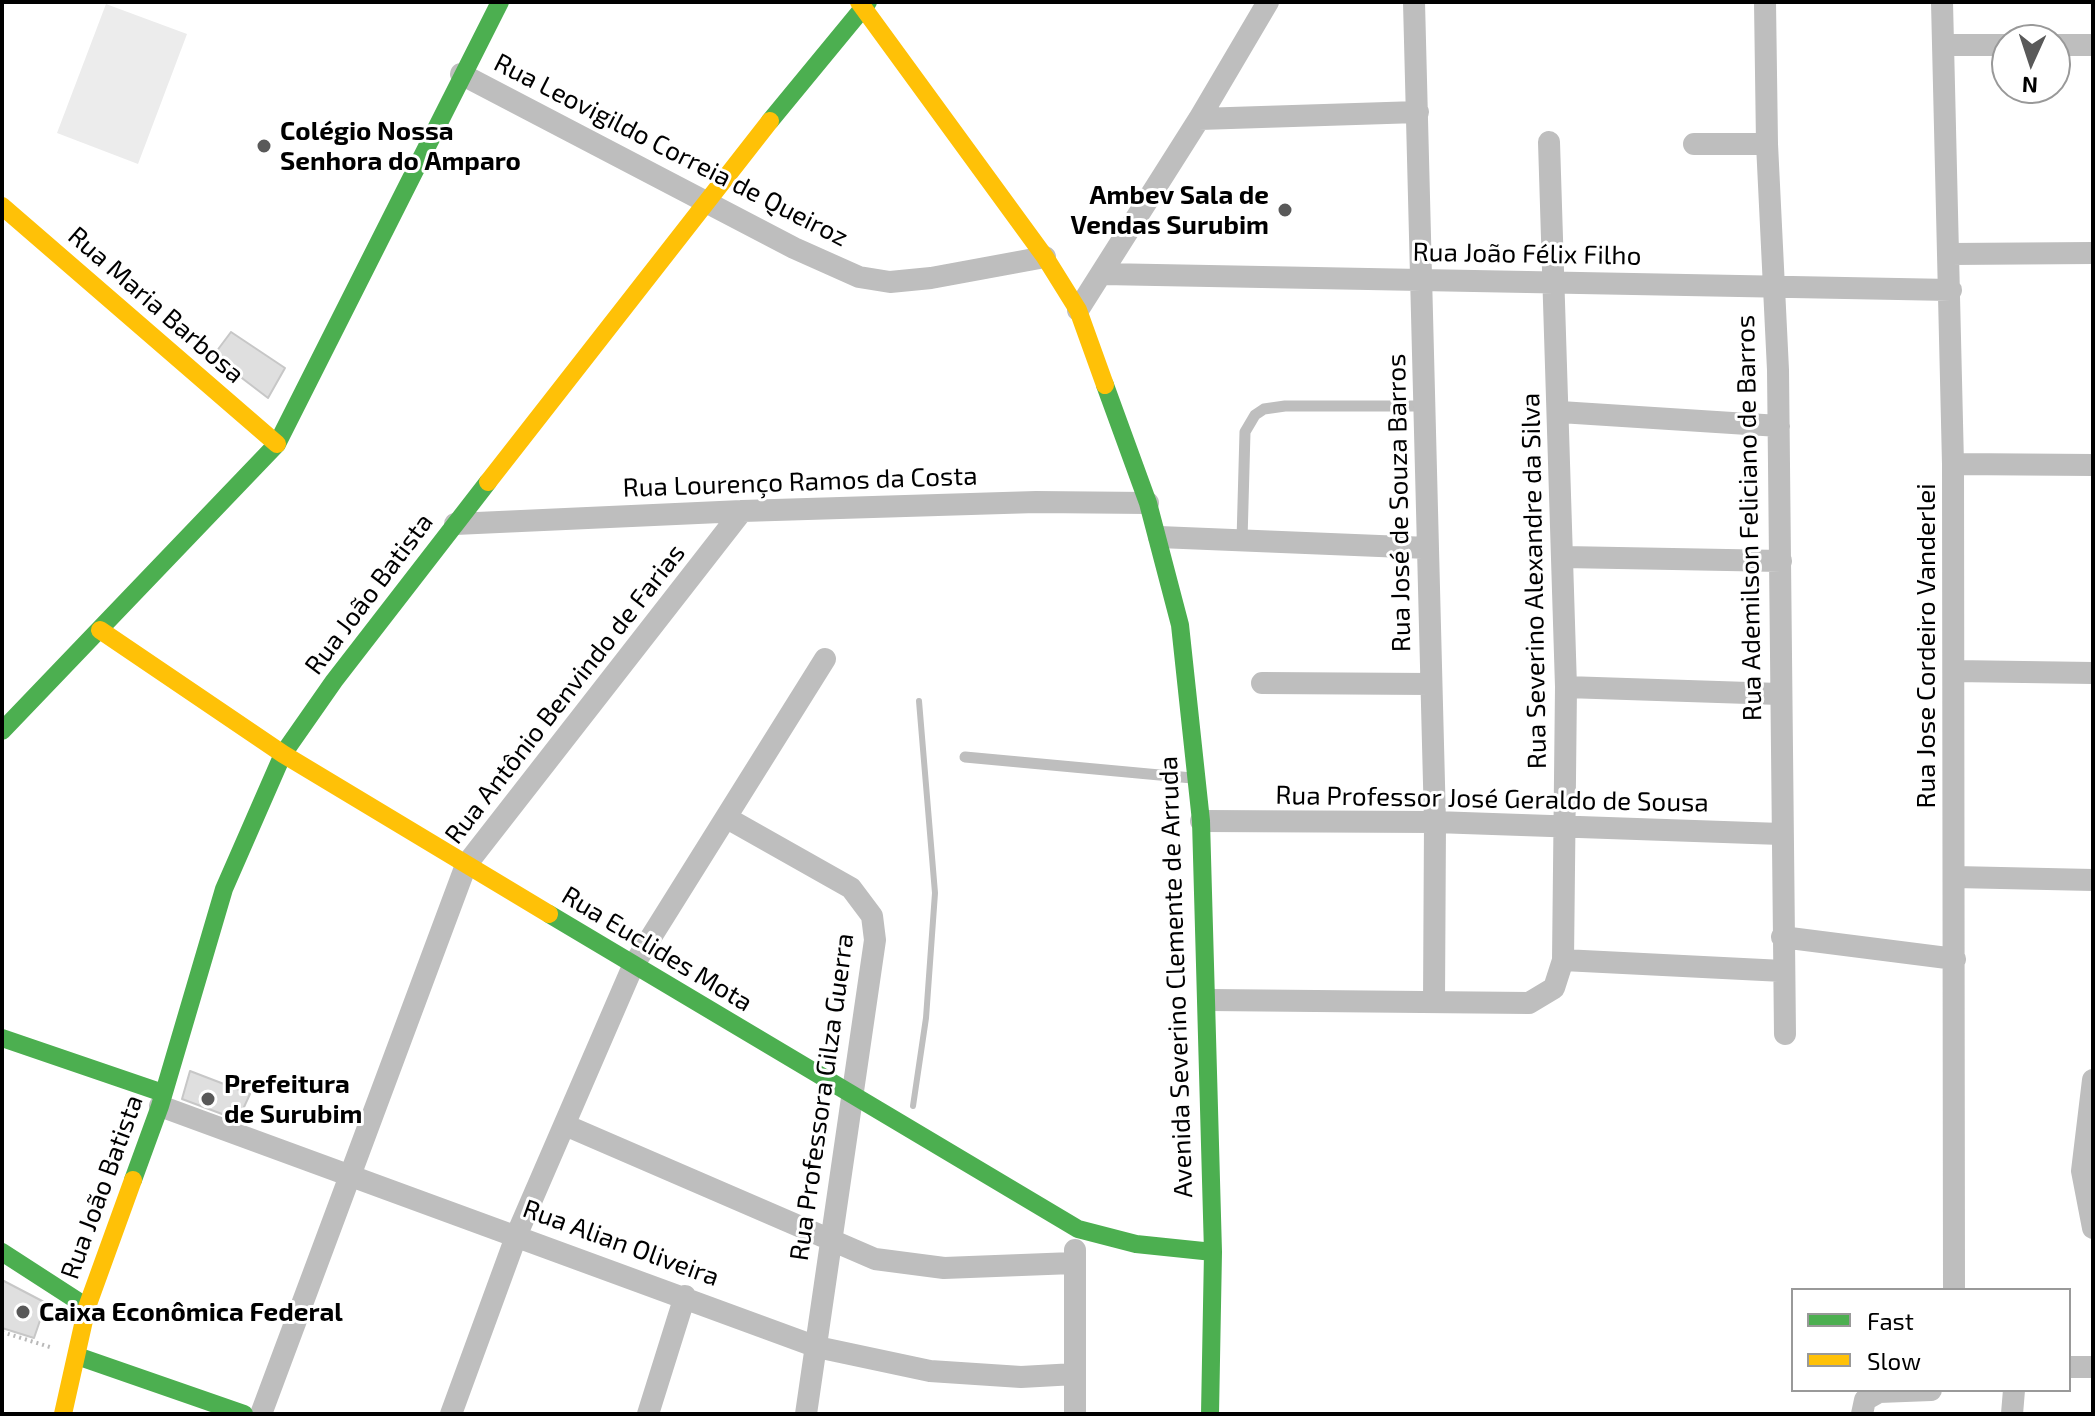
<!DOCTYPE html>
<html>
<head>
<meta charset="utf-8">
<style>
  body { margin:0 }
  #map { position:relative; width:2095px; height:1416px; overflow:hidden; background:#fff; font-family:"Exo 2",sans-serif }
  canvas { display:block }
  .frame { position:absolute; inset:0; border:4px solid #000; pointer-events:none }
  .legend { position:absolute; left:1791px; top:1288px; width:280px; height:104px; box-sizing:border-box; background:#fff; border:2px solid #999; margin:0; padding:10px 14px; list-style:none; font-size:24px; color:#000 }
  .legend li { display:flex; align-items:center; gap:16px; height:40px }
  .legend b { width:40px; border:2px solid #999 }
  .north { position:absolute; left:1991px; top:24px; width:80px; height:80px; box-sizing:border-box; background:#fff; border:2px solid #999; border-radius:50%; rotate:183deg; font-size:22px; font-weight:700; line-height:32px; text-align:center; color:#000 }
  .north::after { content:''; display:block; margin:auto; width:28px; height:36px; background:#595959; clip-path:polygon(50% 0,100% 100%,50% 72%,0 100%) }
</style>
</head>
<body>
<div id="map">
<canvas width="2095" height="1416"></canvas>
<div class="frame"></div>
<ul class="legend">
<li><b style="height:10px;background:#4caf50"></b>Fast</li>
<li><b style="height:10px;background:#ffc107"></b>Slow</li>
</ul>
<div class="north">N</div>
</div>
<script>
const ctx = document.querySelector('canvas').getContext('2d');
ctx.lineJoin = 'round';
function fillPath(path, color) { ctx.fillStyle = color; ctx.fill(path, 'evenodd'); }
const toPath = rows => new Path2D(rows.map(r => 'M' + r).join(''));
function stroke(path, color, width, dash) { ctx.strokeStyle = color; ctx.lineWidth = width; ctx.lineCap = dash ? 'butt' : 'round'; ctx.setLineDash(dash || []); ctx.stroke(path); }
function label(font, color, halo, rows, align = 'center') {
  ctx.font = font + ' "Exo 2",sans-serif'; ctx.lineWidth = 6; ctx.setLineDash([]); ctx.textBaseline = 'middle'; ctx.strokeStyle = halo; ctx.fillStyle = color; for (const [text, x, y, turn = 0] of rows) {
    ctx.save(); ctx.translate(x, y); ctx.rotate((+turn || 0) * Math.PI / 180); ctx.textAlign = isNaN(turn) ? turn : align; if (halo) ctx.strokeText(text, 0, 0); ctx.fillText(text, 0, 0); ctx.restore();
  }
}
fillPath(toPath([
  [106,4,187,34,138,164,57,133]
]), '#ececec');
stroke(toPath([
  [913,1106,926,1018,935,893,919,701]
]), '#bfbfbf', 6);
const building = toPath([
  [231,332,285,368,268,398,213,356,231,332],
  [190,1071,250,1094,238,1120,182,1099,190,1071],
  [2,1280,46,1303,34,1338,2,1328,2,1280]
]);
fillPath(building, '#dfdfdf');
stroke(building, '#c7c7c7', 2);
stroke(toPath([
  [2,1332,53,1348]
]), '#b9b9b9', 4, [2, 4]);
stroke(toPath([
  [1242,540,1245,432,1255,415,1264,409,1285,406,1424,406],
  [965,757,1192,778]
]), '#bebebe', 11);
stroke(toPath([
  [1414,2,1435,822,1434,1002],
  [1765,2,1767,144,1778,370,1785,1034],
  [1942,2,1953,464,1954,1290],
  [1943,45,2007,45],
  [2055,45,2093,45],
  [461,74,794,248,859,277,890,282,931,278,1045,257],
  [1199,119,1418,112],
  [1694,144,1767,144],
  [1950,254,2093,253],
  [1103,274,1951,290],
  [1078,310,1199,119,1268,2],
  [1560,412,1779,426],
  [1953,464,2093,465],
  [455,524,742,511,1036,502,1148,503],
  [1159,537,1428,548],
  [1564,557,1781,561],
  [1955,671,2093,673],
  [1262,683,1431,684],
  [1566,687,1779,694],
  [727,818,851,888,872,916,875,940,806,1414],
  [1201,821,1435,822,1781,834],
  [1955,877,2093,880],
  [1782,937,1955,959],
  [1563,960,1783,971],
  [1209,1000,1529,1003,1554,988,1563,960,1566,687,1549,142],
  [2093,1080,2082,1171,2093,1228],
  [160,1106,817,1347,930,1371,1021,1377,1075,1374],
  [565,1125,875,1259,944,1268,1073,1263],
  [1075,1250,1075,1414],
  [2069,1367,2093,1367],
  [261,1414,466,865,742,511],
  [451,1414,517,1234,633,966,825,659],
  [648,1414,685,1296],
  [1862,1414,1865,1400,1879,1392,1931,1390],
  [2012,1414,2014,1390]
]), '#bebebe', 22);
stroke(toPath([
  [770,121,868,2],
  [1105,385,1148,503,1180,625,1201,821,1213,1252,1210,1414],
  [2,731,277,444,500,2],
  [549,914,1078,1229,1136,1244,1213,1252],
  [2,1038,163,1093],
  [133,1180,160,1106,224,889,283,754,334,681,488,482],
  [2,1252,87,1307],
  [77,1356,244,1414]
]), '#4caf50', 18);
stroke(toPath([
  [859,2,1045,257,1078,310,1105,385],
  [2,206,277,444],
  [488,482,770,121],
  [100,630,283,754,549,914],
  [63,1414,87,1307,133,1180]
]), '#ffc107', 18);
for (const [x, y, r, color] of [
  [264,146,8,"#595959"],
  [1285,210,8,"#595959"],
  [208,1099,8,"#595959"],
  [23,1312,8,"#595959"]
]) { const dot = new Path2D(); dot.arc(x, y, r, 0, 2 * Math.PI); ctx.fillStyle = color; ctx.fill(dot); stroke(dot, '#fff', 3); }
label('bold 26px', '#000', '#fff', [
  ["Colégio Nossa",280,131],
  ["Senhora do Amparo",280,161],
  ["Ambev Sala de",1269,195,"right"],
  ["Vendas Surubim",1269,225,"right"],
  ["Prefeitura",224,1084],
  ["de Surubim",224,1114],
  ["Caixa Econômica Federal",39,1312]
], 'left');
label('26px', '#000', '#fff', [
  ["Rua Leovigildo Correia de Queiroz",671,150,27],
  ["Rua João Félix Filho",1527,254,1],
  ["Rua Maria Barbosa",156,305,41],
  ["Rua Lourenço Ramos da Costa",800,482,-2],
  ["Rua José de Souza Barros",1399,503,-91],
  ["Rua Ademilson Feliciano de Barros",1749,518,-91],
  ["Rua Severino Alexandre da Silva",1534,581,-91],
  ["Rua João Batista",369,594,-53],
  ["Rua Jose Cordeiro Vanderlei",1926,646,-90],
  ["Rua Antônio Benvindo de Farias",565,694,-52],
  ["Rua Professor José Geraldo de Sousa",1492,799,1],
  ["Rua Euclides Mota",657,949,31],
  ["Avenida Severino Clemente de Arruda",1176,977,-92],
  ["Rua Professora Gilza Guerra",822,1097,-82],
  ["Rua João Batista",102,1187,-70],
  ["Rua Alian Oliveira",621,1243,20]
]);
</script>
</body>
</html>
